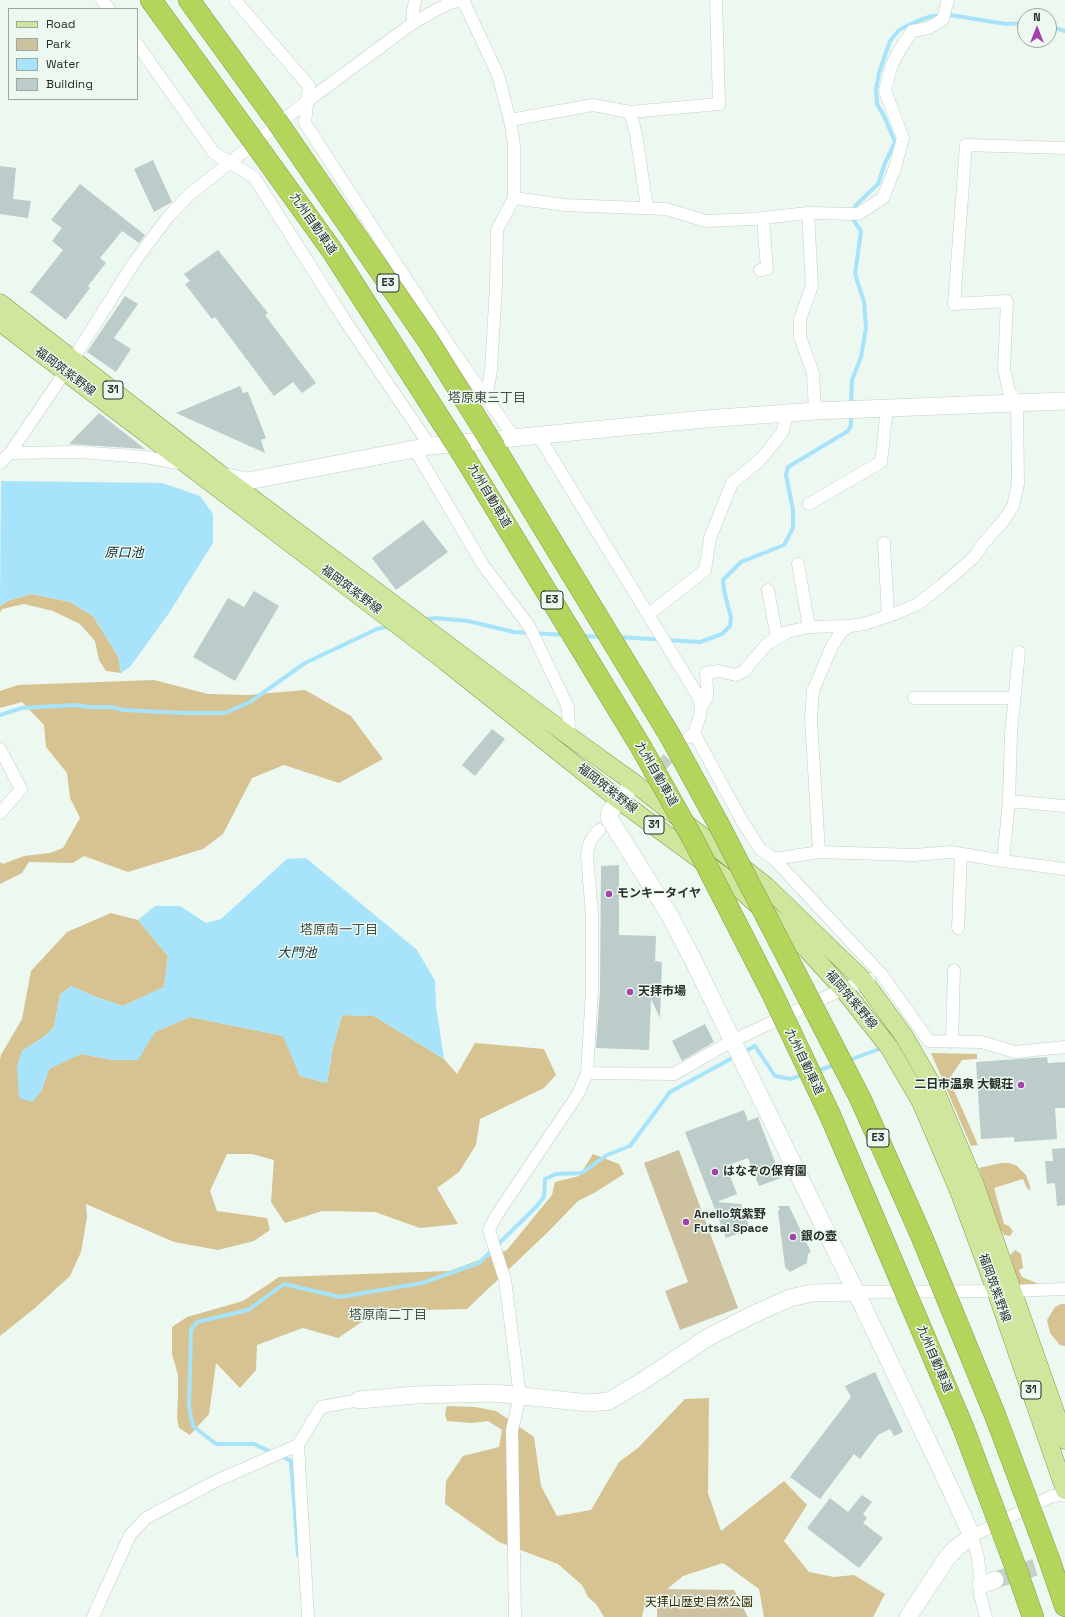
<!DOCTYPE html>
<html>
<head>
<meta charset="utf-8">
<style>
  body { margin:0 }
  #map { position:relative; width:1065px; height:1617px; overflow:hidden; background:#ecf8f0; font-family:"Space Grotesk",sans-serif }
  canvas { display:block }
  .legend { position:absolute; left:8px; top:8px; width:130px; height:92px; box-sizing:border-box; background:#ecf8f0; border:1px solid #9ea7a1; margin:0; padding:5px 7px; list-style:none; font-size:12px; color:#292e2b }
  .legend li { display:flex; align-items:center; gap:8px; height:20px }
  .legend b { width:20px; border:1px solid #9ea7a1 }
  .north { position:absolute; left:1017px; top:8px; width:40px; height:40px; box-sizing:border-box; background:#ecf8f0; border:1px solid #9ea7a1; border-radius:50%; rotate:0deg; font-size:11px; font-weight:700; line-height:16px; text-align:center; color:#292e2b }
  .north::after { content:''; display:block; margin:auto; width:14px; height:18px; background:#a242aa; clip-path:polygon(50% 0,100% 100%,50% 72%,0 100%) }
</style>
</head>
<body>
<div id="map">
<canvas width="1065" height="1617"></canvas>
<ul class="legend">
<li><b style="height:5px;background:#d1e69d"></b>Road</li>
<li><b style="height:11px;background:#cec19f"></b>Park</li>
<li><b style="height:11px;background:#a7e3fb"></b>Water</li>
<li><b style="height:11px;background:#bcccca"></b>Building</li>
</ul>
<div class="north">N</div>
</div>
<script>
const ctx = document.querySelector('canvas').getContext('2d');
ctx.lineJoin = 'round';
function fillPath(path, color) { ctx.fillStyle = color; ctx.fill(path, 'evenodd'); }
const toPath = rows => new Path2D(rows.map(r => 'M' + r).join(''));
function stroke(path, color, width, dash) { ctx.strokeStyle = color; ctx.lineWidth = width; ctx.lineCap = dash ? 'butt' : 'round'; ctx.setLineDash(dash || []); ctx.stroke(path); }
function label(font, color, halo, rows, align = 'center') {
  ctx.font = font + ' "Space Grotesk","Noto Sans JP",sans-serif'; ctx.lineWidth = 3; ctx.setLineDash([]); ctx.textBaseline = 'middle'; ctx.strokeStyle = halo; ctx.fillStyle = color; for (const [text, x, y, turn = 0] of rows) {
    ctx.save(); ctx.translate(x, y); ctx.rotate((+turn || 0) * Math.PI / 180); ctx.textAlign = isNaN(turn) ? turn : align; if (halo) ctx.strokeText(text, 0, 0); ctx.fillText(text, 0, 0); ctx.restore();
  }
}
fillPath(toPath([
  [679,1150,738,1308,680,1330,665,1291,688,1282,644,1163],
  [657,1589,734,1590,748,1617,657,1617]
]), '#cec19f');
fillPath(toPath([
  [32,594,70,602,93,616,118,656,121,673,106,671,99,660,95,641,80,624,53,611,24,604,2,609,0,613,0,606,10,600],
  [154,680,208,694,248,695,305,690,351,716,383,759,339,783,284,765,252,778,223,834,203,849,128,872,84,856,73,863,29,862,22,873,0,884,0,862,3,864,24,856,50,853,63,848,80,818,70,798,67,773,46,747,44,725,22,702,0,708,0,691,18,685],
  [111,913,138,920,168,956,164,987,123,1006,96,997,71,986,60,995,54,1027,45,1036,22,1051,41,1092,49,1069,64,1060,81,1054,113,1060,147,1043,155,1032,190,1017,284,1036,300,1076,327,1083,333,1047,342,1015,374,1016,444,1059,457,1074,475,1043,544,1049,556,1075,544,1088,480,1119,476,1145,459,1172,437,1188,458,1224,420,1228,375,1212,322,1211,285,1223,271,1202,274,1160,252,1154,227,1154,210,1191,217,1211,267,1218,270,1230,254,1241,218,1250,174,1242,86,1204,87,1217,81,1252,70,1276,35,1308,0,1336,0,1060,1,1055,22,1019,31,971,67,932],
  [931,1053,977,1054,977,1059,962,1060,949,1079,978,1145,971,1146],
  [593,1154,619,1164,624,1174,594,1193,578,1201,549,1231,467,1309,378,1311,338,1338,303,1328,257,1345,256,1370,240,1388,216,1363,209,1414,190,1435,179,1428,177,1418,178,1398,178,1375,172,1354,172,1327,187,1317,243,1301,279,1277,449,1271,507,1250,552,1195,555,1182,579,1176],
  [1001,1163,1009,1163,1017,1166,1026,1175,1030,1187,1030,1191,1027,1188,1023,1179,994,1188,1004,1224,1009,1226,1013,1231,1010,1236,1004,1235,1000,1229,979,1168],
  [1015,1250,1021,1254,1023,1268,1019,1270,1022,1277,1039,1284,1019,1285,1010,1255],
  [1061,1304,1065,1304,1065,1346,1060,1345,1050,1333,1047,1320,1055,1307],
  [709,1398,708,1493,721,1531,784,1481,807,1505,784,1541,809,1572,834,1577,854,1575,885,1594,873,1617,764,1617,759,1589,723,1563,683,1576,644,1608,642,1617,604,1617,596,1604,588,1597,582,1585,558,1564,499,1542,445,1504,446,1481,463,1456,499,1447,502,1430,488,1421,472,1423,447,1421,445,1414,447,1406,475,1407,496,1411,534,1437,541,1486,557,1516,591,1510,619,1462,638,1448,685,1399]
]), '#d6c391');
fillPath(toPath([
  [1,481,162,483,200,496,213,514,213,543,169,613,130,667,121,673,118,656,93,616,70,602,32,594,10,600,0,606],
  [306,858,417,950,435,981,436,1006,444,1059,374,1016,342,1015,333,1047,327,1083,300,1076,283,1036,190,1017,155,1032,138,1060,113,1060,81,1054,49,1069,41,1092,32,1102,19,1098,17,1066,22,1051,45,1036,54,1027,60,995,71,986,96,997,123,1006,164,987,168,956,138,920,155,906,180,906,206,923,221,919,287,859]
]), '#a7e3fb');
stroke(toPath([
  [1049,26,1065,31],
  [851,405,852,380,861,357,866,328,864,302,855,274,861,231,854,221,855,206,878,184,885,163,895,142,884,116,877,104,876,90,879,73,890,41,899,30,915,22,932,16,950,15,1006,24,1025,23],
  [423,620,435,618,468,621,514,632,565,635],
  [582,636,603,637],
  [618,637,700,642,722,634,730,626,731,618,724,590,723,580,741,562,784,545,793,528,793,510,786,475,788,467,848,431,851,425,851,414],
  [0,715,22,708,74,705,89,707,111,707,124,710,184,713,225,713,250,702,305,663,377,629,391,626],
  [742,1053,755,1046,775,1076,791,1079,804,1074],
  [847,1061,879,1049],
  [817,1071,837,1064],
  [273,1453,254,1444,216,1444,193,1426,189,1407,191,1330,197,1322,248,1310,284,1284,340,1297,422,1283,479,1263,535,1208,544,1197,545,1179,556,1174,582,1173,607,1155,630,1146,670,1092,736,1056],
  [279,1455,291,1461,298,1555]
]), '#a7e3fb', 4);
fillPath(toPath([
  [153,160,172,202,154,212,134,169],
  [0,166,16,168,13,199,31,201,28,218,0,214],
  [80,184,145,235,139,243,122,231,100,258,106,263,88,286,90,288,66,320,30,292,63,250,52,241,62,228,51,220],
  [218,250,268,313,265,315,316,383,302,393,293,382,274,396,215,317,212,319,185,284,190,281,184,274],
  [125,296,138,304,114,338,131,349,116,372,87,352],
  [240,386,243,393,248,392,266,438,261,440,265,453,176,413],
  [99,413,145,449,69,444],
  [423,520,448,552,396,590,372,558],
  [254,591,279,606,235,681,193,657,228,598,244,607],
  [492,729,505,739,475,776,462,765],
  [619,865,619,935,656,936,655,961,662,962,660,1018,651,999,649,1050,596,1048,600,991,601,866],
  [705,1024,714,1042,682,1061,672,1041],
  [1047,1057,1048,1063,1065,1062,1065,1108,1055,1108,1057,1139,1014,1142,1014,1137,981,1139,976,1062],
  [744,1110,748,1121,758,1117,781,1178,759,1186,748,1158,726,1166,737,1194,717,1202,741,1204,750,1229,726,1238,685,1132],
  [1065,1148,1065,1205,1057,1206,1055,1183,1047,1184,1045,1161,1053,1161,1052,1149],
  [778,1206,789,1206,811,1252,808,1254,807,1263,790,1272,785,1267,778,1211,780,1210],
  [875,1372,903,1432,894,1436,890,1429,878,1435,860,1459,854,1454,820,1499,790,1477,851,1397,845,1386],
  [862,1495,872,1502,863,1514,867,1518,863,1523,883,1538,859,1568,807,1528,830,1498,848,1512]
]), '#bcccca');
stroke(toPath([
  [635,793,680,746]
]), '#c5d0c9', 12, [12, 6]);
stroke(toPath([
  [995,1580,1065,1558]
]), '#c5d0c9', 17, [17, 8]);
const street = toPath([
  [102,0,109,9],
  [235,0,309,86,305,123,451,348,514,437],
  [463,0,498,75,510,120,514,145,514,198,497,230,496,286,491,371,486,398],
  [413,23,413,11,415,0],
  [137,44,214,153,254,177,344,319,430,446],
  [630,112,636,134,647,208],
  [510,120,593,105,630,112,719,104,716,0],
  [514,198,565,205,666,209,706,221,753,219,808,213,858,214,883,198,895,168,903,138,885,91,891,67,899,51,912,31,929,28,943,19,948,0],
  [808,213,812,286,800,319,800,337,813,373,815,411],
  [760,270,767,269,763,218],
  [538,435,698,696,701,707,700,716,694,733,689,737],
  [414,448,483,565,529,626,568,707,569,736],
  [10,453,79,452,145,457,184,464],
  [0,463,10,453,65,372,135,261,168,217,189,195,306,102,413,23,447,4,462,0],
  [809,504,881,462,887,408],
  [884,543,888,616],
  [798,564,809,627],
  [768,590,777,638],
  [648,615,705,570,710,538,732,483,760,460,782,433,788,413],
  [914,698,1014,698],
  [701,707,707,697,707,687,706,673,719,671,736,675,744,671,767,644,787,632,809,627,850,626],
  [694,733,742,821,760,849,774,859,882,975,929,1041,981,1042,1015,1052,1065,1047],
  [0,749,21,789,0,813],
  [1009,801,1065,806],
  [819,852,811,718,813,691,832,646,842,631,850,626,864,624,894,614,918,604,942,585,973,558,983,544,1004,520,1013,506,1018,484,1017,402,1009,392,1004,368,1007,301,954,304,966,145,1065,148],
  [774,859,819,852,914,855,951,852,1003,861,1065,869],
  [1003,861,1009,801,1011,734,1019,652],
  [958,928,961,854],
  [952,1042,954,970],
  [587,1073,674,1074,732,1041,843,989,869,979],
  [856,1292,1012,1291,1065,1289],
  [298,1445,308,1617],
  [93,1617,130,1535,146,1518,216,1481,298,1445,321,1407,359,1400],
  [515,1617,512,1430,520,1396,505,1280,489,1230,496,1216,578,1094,587,1073,592,991,592,914,587,856,588,848,591,840,599,830],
  [986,1617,980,1595,981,1585,978,1558,972,1536,1052,1496,1065,1495]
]);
const secondary = toPath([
  [221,476,248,481,430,446,705,419,815,411,1065,401],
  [634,783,610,811,609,818,670,916,691,956,856,1292,942,1471,972,1536,956,1548,947,1558,908,1617],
  [359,1400,416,1395,494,1393,589,1403,609,1401,649,1377,707,1338,752,1315,790,1298,812,1293,856,1292],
  [981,1585,995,1580]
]);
const primary = toPath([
  [0,303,225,478,569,736,634,783,766,886,864,981,904,1036,935,1090,975,1185,1065,1440],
  [0,322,445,661,619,800,735,885,801,943,843,989,889,1047,921,1102,959,1191,996,1291,1065,1490]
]);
const highway = toPath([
  [151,0,249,135],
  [189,0,276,120],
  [495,448,669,734],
  [462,453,641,747],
  [1049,1559,1065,1606],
  [1017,1571,1033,1617]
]);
stroke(street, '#c3d0c7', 13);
stroke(secondary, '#c3d0c7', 18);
stroke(primary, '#839b4b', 19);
stroke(highway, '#839b4b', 22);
stroke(street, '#fff', 12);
stroke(secondary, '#fff', 17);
stroke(primary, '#d1e69d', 18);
stroke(highway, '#b3d55c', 21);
const highwayBridge = toPath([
  [276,120,429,342,495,448],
  [249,135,331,249,462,453],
  [669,734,719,825,861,1100,921,1235,995,1415,1049,1559],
  [641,747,694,841,772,993,830,1115,963,1427,1017,1571]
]);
stroke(highwayBridge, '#839b4b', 22, []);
stroke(highwayBridge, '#b3d55c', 21);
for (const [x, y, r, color] of [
  [609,894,4,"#a242aa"],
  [630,992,4,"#a242aa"],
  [1021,1085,4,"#a242aa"],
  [715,1172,4,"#a242aa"],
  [686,1222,4,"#a242aa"],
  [793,1237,4,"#a242aa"]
]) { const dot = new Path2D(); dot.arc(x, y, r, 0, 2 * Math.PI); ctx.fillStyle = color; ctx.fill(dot); stroke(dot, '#ecf8f0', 1.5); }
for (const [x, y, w] of [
  [388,283,22],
  [113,390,20],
  [552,600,22],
  [654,825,20],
  [878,1138,22],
  [1031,1390,20]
]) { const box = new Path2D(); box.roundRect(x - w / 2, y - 9, w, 18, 3); ctx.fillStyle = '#ecf8f0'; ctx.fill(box); stroke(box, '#292e2b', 1); }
label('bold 11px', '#292e2b', null, [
  ["E3",388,283],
  ["31",113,390],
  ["E3",552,600],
  ["31",654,825],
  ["E3",878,1138],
  ["31",1031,1390]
]);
label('12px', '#292e2b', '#ecf8f0', [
  ["九州自動車道",313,224,55],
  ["福岡筑紫野線",65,372,37],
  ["九州自動車道",489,496,59],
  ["福岡筑紫野線",351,590,37],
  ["九州自動車道",656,774,60],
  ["福岡筑紫野線",607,789,38],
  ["福岡筑紫野線",851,1000,50],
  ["九州自動車道",804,1062,64],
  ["福岡筑紫野線",994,1288,70],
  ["九州自動車道",934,1359,67]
]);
label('bold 12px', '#292e2b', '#ecf8f0', [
  ["モンキータイヤ",617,894],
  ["天拝市場",638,992],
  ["二日市温泉 大観荘",1013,1085,"right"],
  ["はなぞの保育園",723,1172],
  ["Anello筑紫野",694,1215],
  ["Futsal Space",694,1229],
  ["銀の壺",801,1237]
], 'left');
label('12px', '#392b02', '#ecf8f0', [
  ["天拝山歴史自然公園",699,1603]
]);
label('13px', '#465049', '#ecf8f0', [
  ["塔原東三丁目",487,398],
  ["塔原南一丁目",339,930],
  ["塔原南二丁目",388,1315]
]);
label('italic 13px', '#112f39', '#ecf8f0', [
  ["原口池",124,553],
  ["大門池",297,953]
]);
</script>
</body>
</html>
